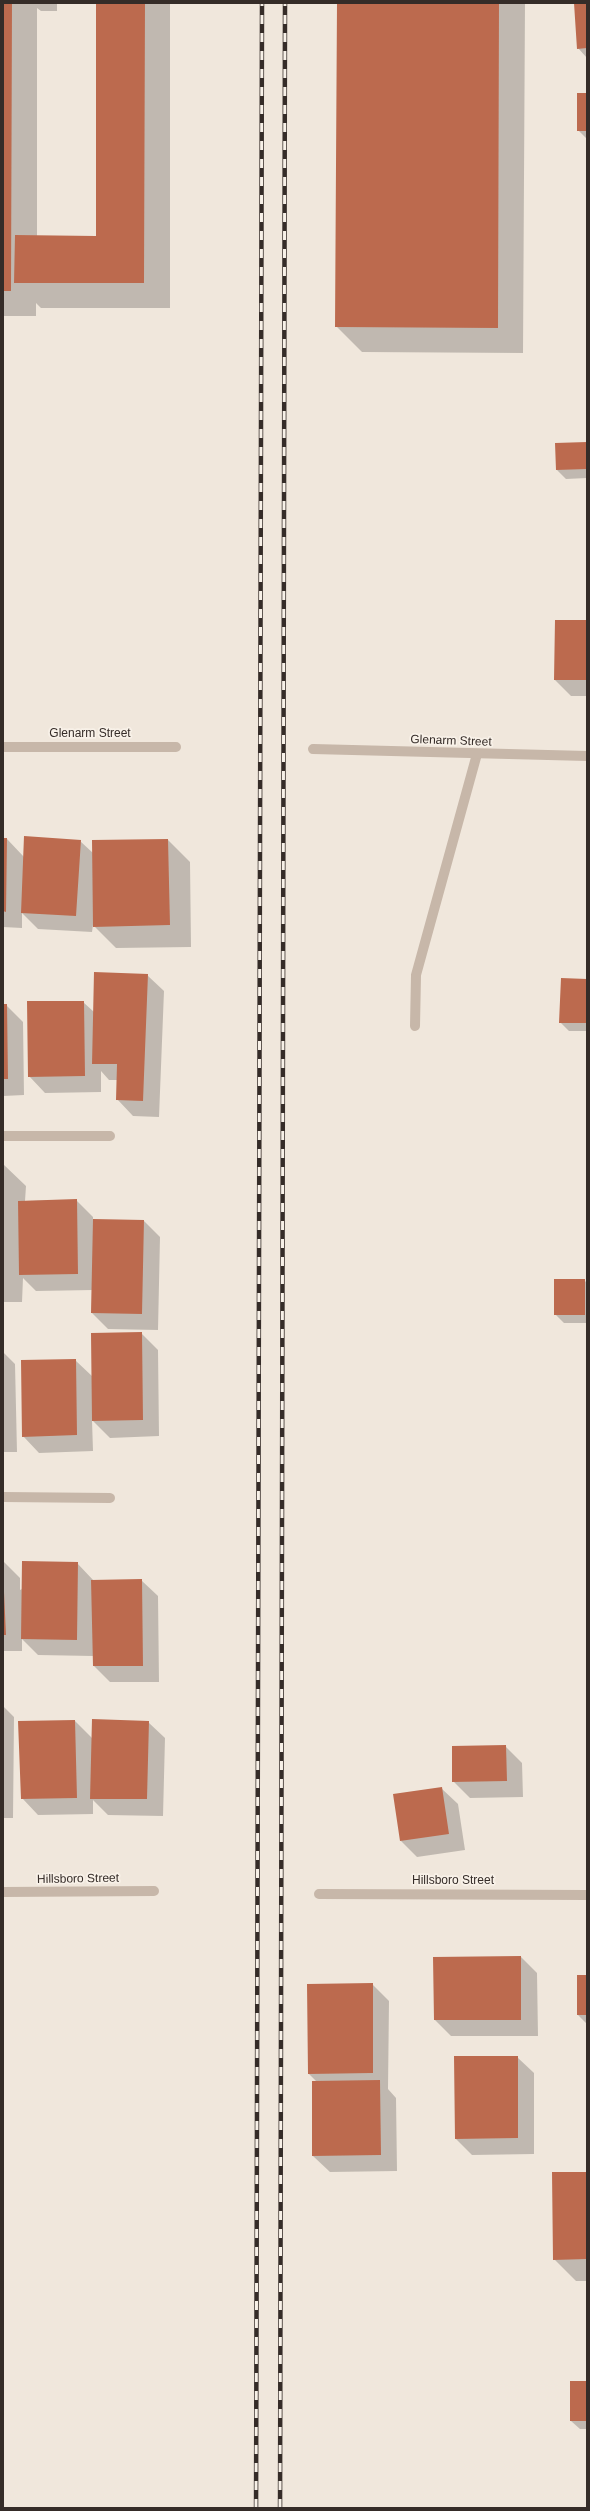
<!DOCTYPE html>
<html>
<head>
<meta charset="utf-8">
<style>
  body { margin:0 }
  #map { position:relative; width:590px; height:2511px; overflow:hidden; background:#f0e7dc; font-family:Helvetica,sans-serif }
  canvas { display:block }
  .frame { position:absolute; inset:0; border:4px solid #352c28; pointer-events:none }
</style>
</head>
<body>
<div id="map">
<canvas width="590" height="2511"></canvas>
<div class="frame"></div>
</div>
<script>
const ctx = document.querySelector('canvas').getContext('2d');
ctx.lineJoin = 'round';
function fillPath(path, color) { ctx.fillStyle = color; ctx.fill(path, 'evenodd'); }
const toPath = rows => new Path2D(rows.map(r => 'M' + r).join(''));
function stroke(path, color, width, dash) { ctx.strokeStyle = color; ctx.lineWidth = width; ctx.lineCap = dash ? 'butt' : 'round'; ctx.setLineDash(dash || []); ctx.stroke(path); }
function label(font, color, halo, rows, align = 'center') {
  ctx.font = font + ' Helvetica,sans-serif'; ctx.lineWidth = 3.5; ctx.setLineDash([]); ctx.textBaseline = 'middle'; ctx.strokeStyle = halo; ctx.fillStyle = color; for (const [text, x, y, turn = 0] of rows) {
    ctx.save(); ctx.translate(x, y); ctx.rotate((+turn || 0) * Math.PI / 180); ctx.textAlign = isNaN(turn) ? turn : align; if (halo) ctx.strokeText(text, 0, 0); ctx.fillText(text, 0, 0); ctx.restore();
  }
}
fillPath(toPath([
  [3,3,57,3,57,11,41,11,37,8,37,236,97,237,97,3,170,3,170,308,41,308,36,303,36,316,3,316],
  [338,3,525,3,523,353,362,352,336,326],
  [587,4,587,58,578,48],
  [587,94,587,139,578,130],
  [587,443,587,478,566,479,557,470,556,444],
  [587,621,587,696,571,696,555,680],
  [3,839,7,839,24,857,80,841,93,853,168,840,190,862,191,947,116,948,93,925,92,932,38,929,22,913,22,928,3,927],
  [147,975,164,991,159,1117,133,1116,117,1099,117,1080,109,1080,101,1071,101,1092,45,1093,29,1076,83,1002,94,1012],
  [587,980,587,1031,569,1031,560,1022],
  [3,1005,6,1005,23,1022,24,1095,3,1096],
  [3,1164,26,1186,25,1201,76,1200,93,1217,93,1220,143,1220,160,1237,158,1330,108,1329,92,1313,93,1290,36,1291,23,1278,22,1302,3,1302],
  [584,1280,587,1283,587,1323,564,1323,555,1314],
  [141,1333,158,1350,159,1436,110,1438,92,1420,93,1451,39,1453,23,1436,75,1360,93,1377],
  [3,1352,15,1364,17,1452,3,1452],
  [3,1561,20,1578,20,1590,77,1563,94,1581,141,1580,158,1596,159,1682,110,1682,94,1666,93,1656,38,1655,22,1639,22,1651,3,1651],
  [3,1706,14,1717,13,1818,3,1818],
  [75,1721,93,1739,148,1722,165,1738,163,1816,108,1815,93,1800,93,1814,38,1815,22,1798],
  [505,1746,522,1763,523,1797,470,1798,453,1781],
  [441,1788,458,1804,465,1850,417,1857,401,1841],
  [521,1957,537,1973,538,2036,451,2036,435,2020],
  [587,1976,587,2024,578,2015],
  [372,1984,389,2001,388,2089,396,2098,397,2171,330,2172,313,2156,317,2082,309,2074],
  [517,2057,534,2073,534,2154,472,2155,456,2139],
  [587,2173,587,2281,576,2281,554,2259],
  [587,2382,587,2429,580,2429,571,2421]
]), '#0003');
fillPath(toPath([
  [3,3,12,3,11,291,3,291],
  [96,3,145,3,144,283,14,283,15,235,96,236],
  [337,3,499,3,498,328,335,327],
  [574,3,587,3,587,48,577,49],
  [577,93,587,93,587,131,577,131],
  [587,442,587,469,556,470,555,443],
  [555,620,587,620,587,680,554,680],
  [24,836,81,840,76,916,21,913],
  [3,838,7,838,6,912,3,911],
  [168,839,170,925,93,927,92,840],
  [94,972,148,974,143,1101,116,1100,117,1064,92,1064],
  [561,978,587,979,587,1023,559,1023],
  [27,1001,84,1001,85,1076,28,1077],
  [3,1004,7,1004,8,1079,3,1079],
  [77,1199,78,1274,19,1275,18,1201],
  [93,1219,144,1220,142,1314,91,1313],
  [554,1279,585,1279,585,1315,554,1315],
  [142,1332,143,1420,92,1421,91,1333],
  [76,1359,77,1435,22,1437,21,1360],
  [22,1561,78,1562,77,1640,21,1639],
  [3,1570,6,1635,3,1635],
  [142,1579,143,1666,93,1666,91,1580],
  [92,1719,149,1721,147,1799,90,1799],
  [75,1720,77,1798,21,1799,18,1721],
  [506,1745,507,1781,452,1782,452,1746],
  [442,1787,449,1834,400,1841,393,1794],
  [521,1956,521,2020,434,2020,433,1957],
  [577,1975,587,1975,587,2015,577,2015],
  [373,1983,373,2073,308,2074,307,1984],
  [454,2056,518,2056,518,2138,455,2139],
  [380,2080,381,2155,312,2156,312,2081],
  [552,2172,587,2172,587,2259,553,2260],
  [570,2381,587,2381,587,2421,570,2421]
]), '#bc6a4e');
stroke(toPath([
  [415,1026,416,975,477,754],
  [3,1136,110,1136],
  [3,1497,110,1498]
]), '#c7b7a9', 10);
stroke(toPath([
  [3,747,176,747],
  [313,749,587,756],
  [3,1892,154,1891],
  [319,1894,587,1895]
]), '#c7b7a9', 10);
const rail = toPath([
  [256,2508,262,3],
  [280,2508,285,3]
]);
stroke(rail, '#352c28', 4.5);
stroke(rail, '#f8f1e8', 3, [9]);
label('12px', '#352c28', '#f8f1e8', [
  ["Glenarm Street",90,734],
  ["Glenarm Street",451,741,2],
  ["Hillsboro Street",78,1879,-1],
  ["Hillsboro Street",453,1881]
]);
</script>
</body>
</html>
